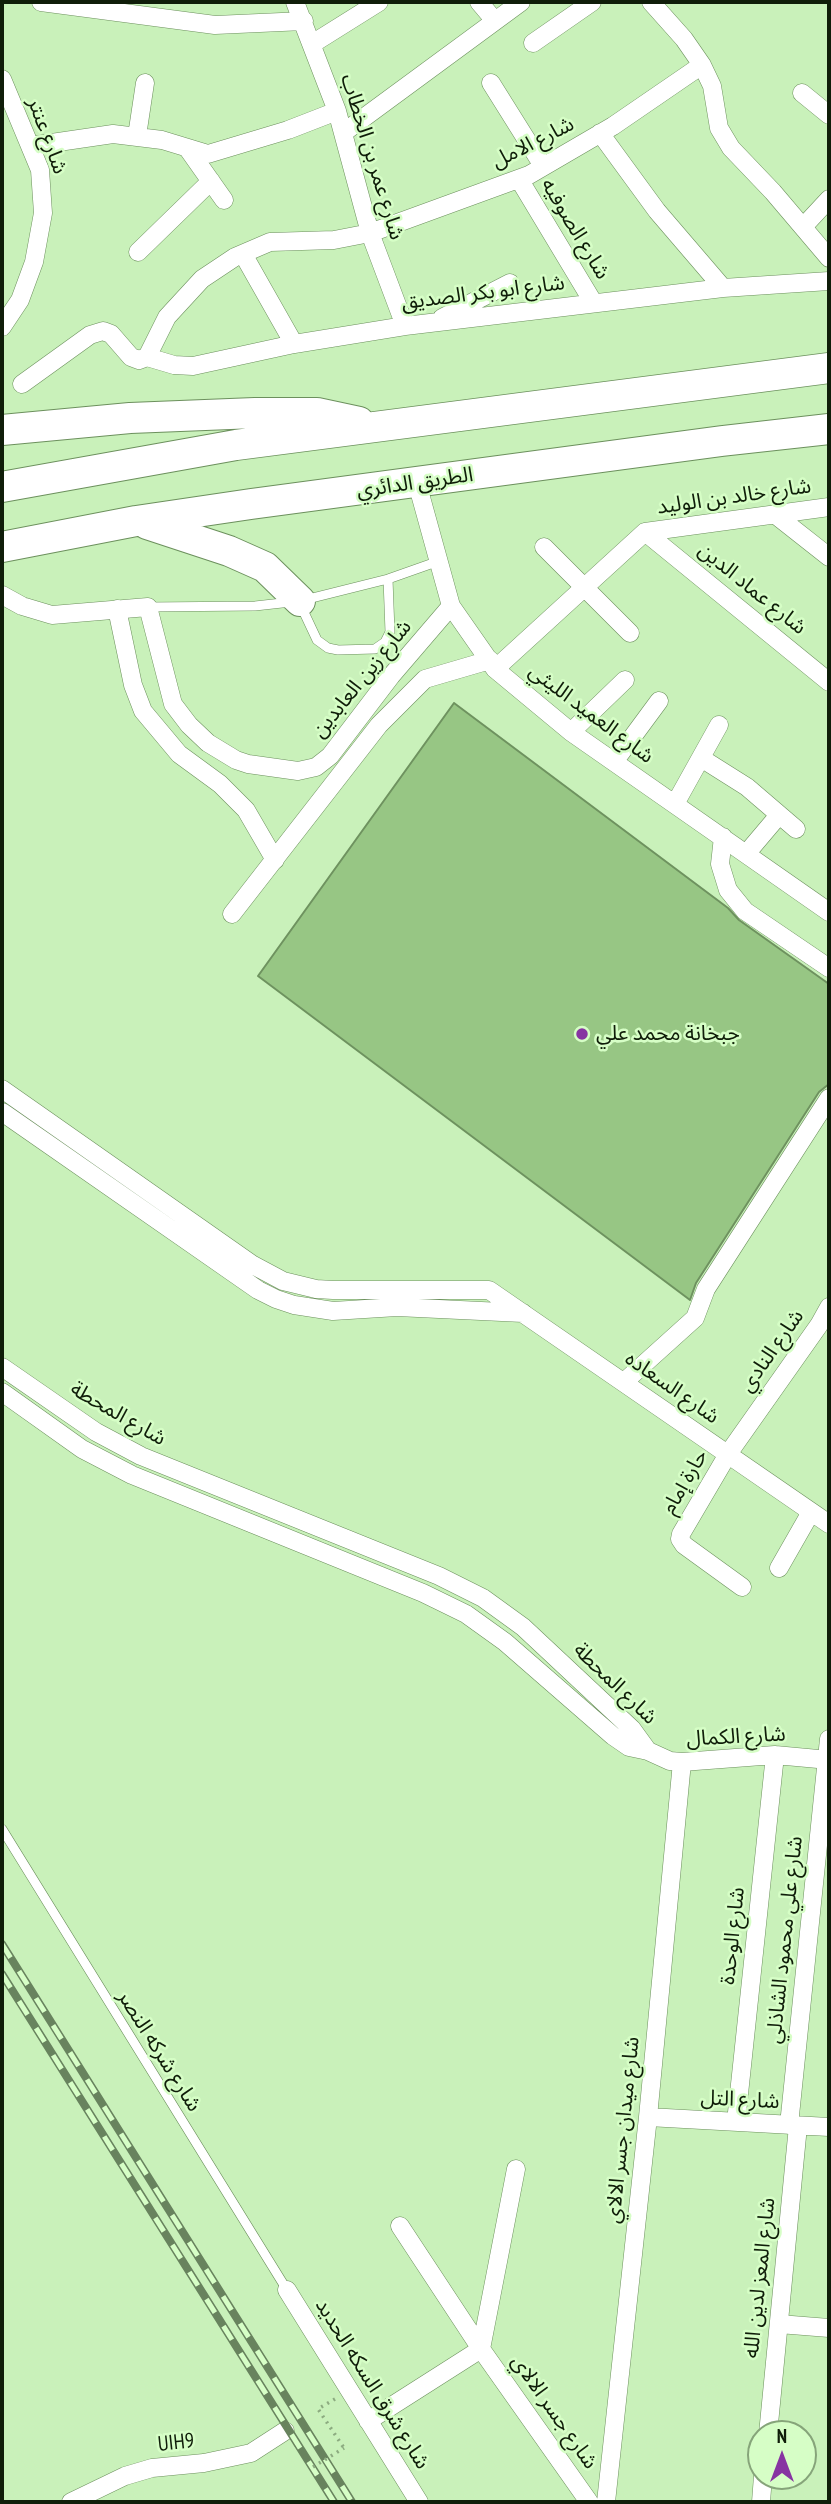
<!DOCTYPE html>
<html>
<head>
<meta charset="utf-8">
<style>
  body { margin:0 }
  #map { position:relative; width:831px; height:2504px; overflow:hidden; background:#c9f1ba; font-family:"PT Sans Narrow",sans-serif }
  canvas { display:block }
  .frame { position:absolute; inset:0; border:4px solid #0f1d09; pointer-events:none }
  .north { position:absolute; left:747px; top:2420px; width:70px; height:70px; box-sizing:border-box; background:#d6fec6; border:2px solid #86a47a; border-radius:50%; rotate:0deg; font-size:19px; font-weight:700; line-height:28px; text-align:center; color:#0f1d09 }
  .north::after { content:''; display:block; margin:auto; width:24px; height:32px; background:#8734a2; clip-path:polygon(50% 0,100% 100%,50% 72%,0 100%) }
</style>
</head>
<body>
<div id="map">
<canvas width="831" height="2504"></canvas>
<div class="frame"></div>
<div class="north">N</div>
</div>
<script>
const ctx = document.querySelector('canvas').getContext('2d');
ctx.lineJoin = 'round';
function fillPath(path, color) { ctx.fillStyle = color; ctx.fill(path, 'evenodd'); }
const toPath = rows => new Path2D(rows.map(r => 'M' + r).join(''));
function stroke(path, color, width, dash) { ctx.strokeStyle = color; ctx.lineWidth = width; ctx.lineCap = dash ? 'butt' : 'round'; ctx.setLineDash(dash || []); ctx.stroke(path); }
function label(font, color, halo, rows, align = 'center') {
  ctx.font = font + ' "PT Sans Narrow","Noto Sans Arabic",sans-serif'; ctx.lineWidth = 5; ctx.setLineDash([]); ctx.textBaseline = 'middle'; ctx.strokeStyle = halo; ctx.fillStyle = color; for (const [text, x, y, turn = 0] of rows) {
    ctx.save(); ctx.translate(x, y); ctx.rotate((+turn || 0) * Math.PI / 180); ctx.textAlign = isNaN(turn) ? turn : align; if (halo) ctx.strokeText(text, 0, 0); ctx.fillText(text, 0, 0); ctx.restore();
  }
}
const building = toPath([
  [454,703,728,908,739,920,829,984,829,1084,819,1092,696,1283,690,1300,258,976,454,703]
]);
fillPath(building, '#97c684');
stroke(building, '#6e925f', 2);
const lane = toPath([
  [301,606,317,640,328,648,338,650,375,649,385,642,390,632,388,579],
  [148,607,255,606,300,601,388,579,439,561],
  [2,1829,287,2290]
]);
const street = toPath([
  [41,2,215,25,304,21],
  [295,2,337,111,370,233,405,326],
  [479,2,495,21],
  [651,2,684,39,702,65,712,86,719,128,731,148,773,192,829,258],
  [533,43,592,2],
  [312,44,379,2],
  [2,79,40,170,43,213,34,262,20,300,2,327],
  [491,83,543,166],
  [802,93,829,115],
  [343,133,521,2],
  [600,133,657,211,723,288],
  [137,136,145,83],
  [31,146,113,134,162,140,208,154,288,130,337,111],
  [188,149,224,200],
  [519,179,593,302],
  [803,227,829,199],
  [138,252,211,181],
  [243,254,294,344],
  [442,318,510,283],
  [147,357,174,365,193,366,294,344,405,326,723,288,829,281],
  [22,384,90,335,103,331,111,334,131,357,139,360,147,357,167,317,202,279,235,257,270,242,334,240,370,233,529,175,613,126,702,65],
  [417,483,451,606,495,669,571,732,829,912],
  [777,516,829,557],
  [645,532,829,682],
  [645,532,829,507],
  [544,547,630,633],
  [2,595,22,606,52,615,148,607,173,704,189,725,208,743,236,760,248,764,298,771,316,767,330,756,391,676,451,606],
  [117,609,133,685,143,711,179,754,220,784,246,810,275,860],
  [495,669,645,532],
  [571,732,625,680],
  [701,758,747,787,796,829],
  [614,762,659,701],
  [675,804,719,725],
  [723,837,720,864,728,890,745,911,829,968],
  [746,854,779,815],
  [232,914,379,725,425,679,490,660],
  [2,1089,253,1265,283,1281,316,1289,333,1290,489,1290,829,1524],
  [2,1112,258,1290,276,1299,294,1305,333,1311,397,1307,523,1313],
  [2,1367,96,1432,141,1456,439,1576,483,1598,523,1627,632,1729,648,1751],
  [624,1382,695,1318,706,1289,829,1098],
  [2,1392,82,1449,132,1475,423,1593,466,1614,505,1642,613,1736,629,1747,648,1751,670,1761,682,1762,775,1755,829,1760],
  [779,1568,811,1512],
  [742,1587,684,1545,680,1539,681,1534,728,1454,819,1325,829,1307],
  [648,2117,829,2127],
  [736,2122,775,1755],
  [789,2125,829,1739],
  [400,2226,481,2349,589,2502],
  [287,2290,419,2502],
  [779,2324,829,2328],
  [368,2421,481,2349,516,2169],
  [768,2434,798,2126],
  [71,2502,125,2476,152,2468,204,2463,251,2453,285,2431],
  [606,2502,648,2117,682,1762],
  [761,2502,763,2476]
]);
const highway = toPath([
  [2,430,130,418,255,413,317,413,359,422],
  [2,487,236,445,829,368],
  [147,524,229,551,265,567,300,601],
  [2,547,136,521,251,504,722,441,829,429]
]);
stroke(lane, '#6c905d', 10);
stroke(street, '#6c905d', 19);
stroke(highway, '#6c905d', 32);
stroke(toPath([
  [335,2399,318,2409,344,2448],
  [295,2444,313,2467]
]), '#8cab80', 3.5, [2, 5]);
stroke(lane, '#fff', 9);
stroke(street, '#fff', 18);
stroke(highway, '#fff', 30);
const rail = toPath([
  [2,1944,352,2502],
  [2,1974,334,2502]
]);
stroke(rail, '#68835e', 8);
stroke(rail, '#d6fec6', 5, [16]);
stroke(toPath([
  [313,2467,344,2448]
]), '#8cab80', 3.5, [2, 5]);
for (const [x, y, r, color] of [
  [582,1034,7,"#8734a2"]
]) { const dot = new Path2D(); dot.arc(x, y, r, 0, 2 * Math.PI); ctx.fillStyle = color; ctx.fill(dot); stroke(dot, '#d6fec6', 2.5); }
label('21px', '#0f1d09', '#d6fec6', [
  ["شارع عنتر",47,136,70],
  ["شارع الامل",533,143,-27],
  ["شارع عمر بن الخطاب",372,157,73],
  ["شارع الصوفيه",575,229,59],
  ["شارع ابو بكر الصديق",483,293,-7],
  ["الطريق الدائري",415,483,-8],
  ["شارع خالد بن الوليد",734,497,-8],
  ["شارع عماد الدين",752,589,39],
  ["شارع زين العابدين",362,679,-51],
  ["شارع العميد الليثي",591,714,37],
  ["شارع النادي",772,1351,-55],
  ["شارع السعاده",672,1388,35],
  ["شارع المحطة",118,1414,30],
  ["حارة إمام",685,1482,-60],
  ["شارع المحطة",615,1684,44],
  ["شارع الكمال",736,1737,-3],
  ["شارع الوحدة",733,1936,-84],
  ["شارع علي محمود الشاذلي",785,1940,-84],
  ["شارع شركه النصر",159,2051,58],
  ["شارع التل",740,2100,3],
  ["شارع ميدان جسر الالاي",623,2130,-84],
  ["شارع المعز لدين الله",760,2278,-84],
  ["شارع شرق السكه الحديد",372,2384,58],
  ["شارع جسر الالاي",554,2412,55],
  ["UIH9",176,2443,-6]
]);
label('21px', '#0f1d09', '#d6fec6', [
  ["جبخانة محمد علي",596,1034]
], 'left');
</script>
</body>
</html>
